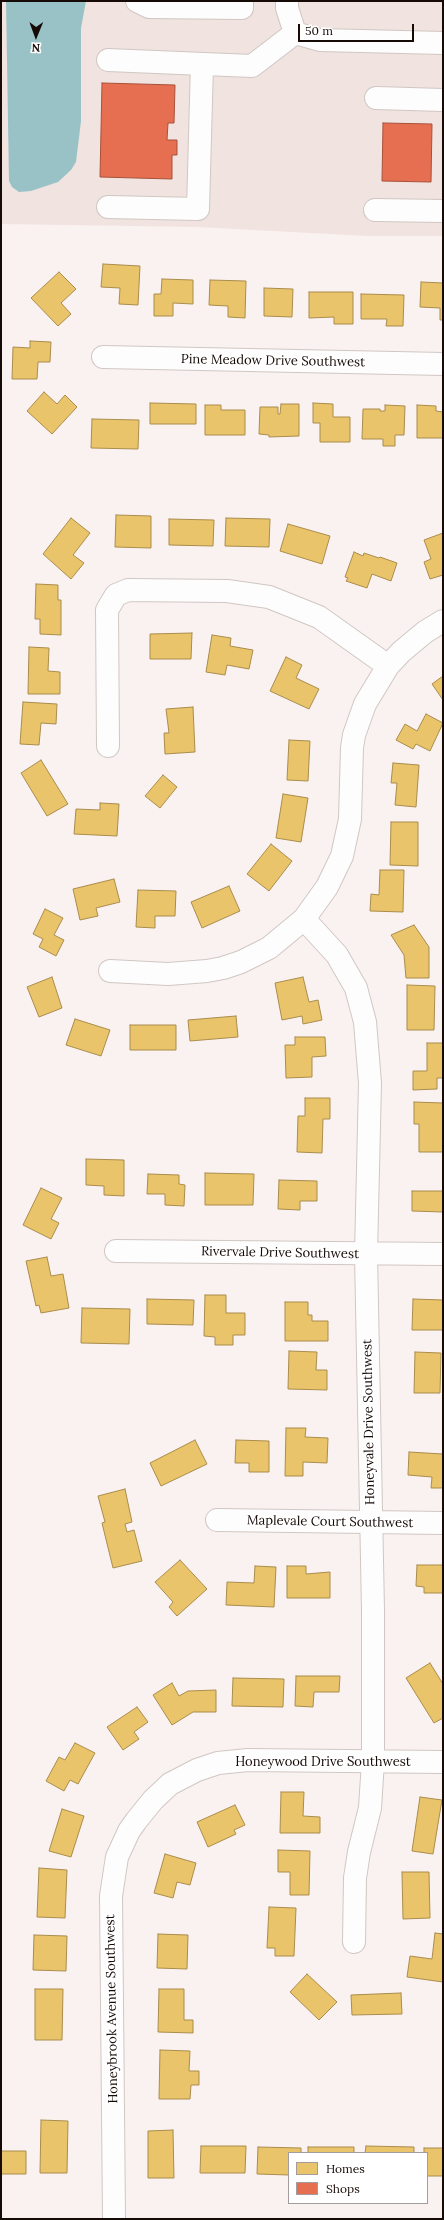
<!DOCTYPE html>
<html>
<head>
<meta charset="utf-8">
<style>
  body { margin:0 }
  #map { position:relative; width:444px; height:2220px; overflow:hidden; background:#faf2f0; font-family:Lora,serif }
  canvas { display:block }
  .frame { position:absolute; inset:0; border:2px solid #160a07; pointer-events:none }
  .legend { position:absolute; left:288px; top:2152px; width:140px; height:52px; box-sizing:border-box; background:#fff; border:1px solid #a29d9c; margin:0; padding:5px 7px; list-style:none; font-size:12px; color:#160a07 }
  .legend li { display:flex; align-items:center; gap:8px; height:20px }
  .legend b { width:20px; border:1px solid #a29d9c }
  .north { position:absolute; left:16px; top:16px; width:40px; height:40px; -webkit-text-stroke:3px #fff; paint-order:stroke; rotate:181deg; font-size:11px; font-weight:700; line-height:16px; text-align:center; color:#160a07 }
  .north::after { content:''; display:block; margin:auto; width:14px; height:18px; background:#160a07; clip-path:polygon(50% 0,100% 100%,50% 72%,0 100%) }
  .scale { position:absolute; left:298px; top:24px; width:116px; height:18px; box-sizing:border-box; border:2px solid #160a07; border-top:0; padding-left:5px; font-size:12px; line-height:14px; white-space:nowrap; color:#160a07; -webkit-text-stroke:3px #fff; paint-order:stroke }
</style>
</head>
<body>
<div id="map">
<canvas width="444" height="2220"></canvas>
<div class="frame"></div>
<ul class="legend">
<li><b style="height:11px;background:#e9c46a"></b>Homes</li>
<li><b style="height:11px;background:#e76f51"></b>Shops</li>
</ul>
<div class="north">N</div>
<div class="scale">50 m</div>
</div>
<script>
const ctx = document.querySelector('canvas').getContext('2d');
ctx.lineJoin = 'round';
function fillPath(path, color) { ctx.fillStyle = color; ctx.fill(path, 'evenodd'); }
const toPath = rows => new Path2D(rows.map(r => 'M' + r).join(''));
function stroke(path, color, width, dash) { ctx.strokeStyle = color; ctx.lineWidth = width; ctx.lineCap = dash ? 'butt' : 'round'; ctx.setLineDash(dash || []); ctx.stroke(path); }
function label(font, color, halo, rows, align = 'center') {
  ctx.font = font + ' Lora,serif'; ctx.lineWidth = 4; ctx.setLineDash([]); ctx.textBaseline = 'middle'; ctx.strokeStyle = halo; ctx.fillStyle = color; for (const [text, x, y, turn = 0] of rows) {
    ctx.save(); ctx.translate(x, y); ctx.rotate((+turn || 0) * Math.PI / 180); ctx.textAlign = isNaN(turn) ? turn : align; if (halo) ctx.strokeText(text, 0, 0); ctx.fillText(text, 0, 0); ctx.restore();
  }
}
fillPath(toPath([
  [1,1,443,1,443,236,367,236,198,227,1,224]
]), '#f1e3df');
fillPath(toPath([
  [6,1,86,1,81,28,81,121,76,162,71,170,58,182,31,191,19,192,12,187,9,181]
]), '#99c2c7');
const homes = toPath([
  [103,264,140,266,138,305,119,304,120,288,101,287,103,264],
  [59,272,76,289,61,303,71,314,58,326,31,298,59,272],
  [162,279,193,280,193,304,173,303,173,316,154,316,154,294,161,294,162,279],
  [210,280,246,281,245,318,228,317,228,306,209,305,210,280],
  [421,282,443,283,443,320,440,320,440,308,420,307,421,282],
  [264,288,293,289,292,317,264,316,264,288],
  [309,292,353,292,353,324,334,324,334,317,309,318,309,292],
  [361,294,404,295,403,326,386,326,387,319,361,319,361,294],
  [30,341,51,342,50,362,38,362,37,379,12,379,13,347,30,348,30,341],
  [44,392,57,404,65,395,77,407,52,434,27,411,44,392],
  [150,403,196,404,196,424,150,424,150,403],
  [313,403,333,404,333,417,350,417,350,442,320,442,320,423,313,423,313,403],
  [281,404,299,404,299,436,269,437,269,435,259,434,260,407,278,407,278,414,280,414,281,404],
  [205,405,221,405,221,410,245,410,245,435,205,435,205,405],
  [385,405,405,406,404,435,395,435,395,446,383,446,383,439,362,439,363,409,380,409,380,411,385,411,385,405],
  [417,405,436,406,436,411,443,412,443,438,417,438,417,405],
  [92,419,139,420,138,449,91,448,92,419],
  [116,515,151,516,151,548,115,547,116,515],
  [71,518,90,533,73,555,84,563,71,579,43,554,71,518],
  [226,518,270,519,269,547,225,546,226,518],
  [169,519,214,520,213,546,169,545,169,519],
  [288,524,330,536,322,564,280,551,288,524],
  [443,533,443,575,430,579,424,562,431,559,424,540,443,533],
  [354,552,363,556,364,553,379,558,380,557,397,563,391,581,372,574,367,588,346,581,348,578,345,577,354,552],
  [36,584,58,585,58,600,61,600,61,635,40,634,40,619,35,619,36,584],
  [192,633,191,659,150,659,150,634,192,633],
  [212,635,231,638,230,646,253,650,249,669,227,665,225,675,206,672,212,635],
  [29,647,49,648,48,671,60,672,60,694,28,694,29,647],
  [286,657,302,665,296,678,319,689,309,709,270,691,286,657],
  [443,676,443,700,432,684,443,676],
  [23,702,57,704,56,724,41,723,39,745,20,744,23,702],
  [193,707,195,752,165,754,164,733,169,733,166,709,193,707],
  [426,714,443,723,430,751,416,744,413,749,396,740,405,724,417,731,426,714],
  [289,740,310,741,308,781,287,780,289,740],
  [41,760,68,804,47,816,21,773,41,760],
  [393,763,419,765,416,807,395,805,397,783,391,783,393,763],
  [163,775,177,787,160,808,145,796,163,775],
  [283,794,308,798,301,842,276,838,283,794],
  [100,803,119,804,117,836,74,834,76,809,100,810,100,803],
  [391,822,418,822,418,866,390,865,391,822],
  [271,844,292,861,269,891,247,874,271,844],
  [380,870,404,870,403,912,370,911,371,894,379,895,380,870],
  [114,879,120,902,96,908,98,916,80,920,73,889,114,879],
  [229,886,240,911,202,928,191,902,229,886],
  [138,890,176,891,175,916,155,916,155,928,136,927,138,890],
  [45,909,63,918,54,935,64,940,56,956,39,947,43,939,33,934,45,909],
  [414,925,429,947,429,978,406,978,404,955,391,935,414,925],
  [52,977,62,1008,39,1017,27,987,52,977],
  [303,977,309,1002,318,1000,322,1020,303,1024,302,1016,282,1020,275,983,303,977],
  [407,985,435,986,434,1030,407,1030,407,985],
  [236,1016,238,1037,190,1041,188,1020,236,1016],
  [75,1019,110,1030,101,1056,66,1045,75,1019],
  [130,1025,176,1025,176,1050,130,1050,130,1025],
  [295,1037,325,1037,326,1056,312,1057,312,1077,286,1078,285,1045,295,1045,295,1037],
  [427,1043,443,1043,443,1078,437,1078,437,1089,413,1090,413,1071,427,1071,427,1043],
  [305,1098,330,1098,330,1119,323,1119,322,1153,297,1152,298,1116,305,1116,305,1098],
  [414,1102,443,1103,443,1152,419,1152,419,1124,414,1124,414,1102],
  [86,1159,124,1160,124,1196,104,1195,104,1186,86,1185,86,1159],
  [205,1173,254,1174,253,1205,205,1205,205,1173],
  [148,1174,179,1175,179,1184,185,1185,184,1206,165,1205,165,1194,147,1194,148,1174],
  [279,1180,317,1181,317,1201,300,1201,300,1210,278,1209,279,1180],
  [41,1188,62,1198,51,1219,59,1223,51,1239,23,1225,41,1188],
  [412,1191,443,1191,443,1212,412,1211,412,1191],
  [47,1257,51,1276,63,1274,69,1308,41,1313,39,1305,36,1306,26,1261,47,1257],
  [205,1295,226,1295,226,1313,245,1313,245,1335,233,1335,233,1345,215,1345,215,1337,204,1336,205,1295],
  [147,1299,194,1300,193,1325,147,1324,147,1299],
  [413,1299,443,1300,443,1330,412,1330,413,1299],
  [285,1302,308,1302,308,1315,312,1315,312,1321,328,1321,328,1341,285,1341,285,1302],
  [82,1308,130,1309,129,1344,81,1343,82,1308],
  [289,1351,317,1352,316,1370,327,1370,327,1390,288,1389,289,1351],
  [415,1352,441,1353,440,1393,414,1393,415,1352],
  [286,1428,306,1428,305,1437,328,1438,327,1463,303,1462,303,1476,285,1476,286,1428],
  [195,1440,207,1464,161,1486,150,1463,195,1440],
  [236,1440,269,1441,269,1472,249,1472,249,1463,235,1463,236,1440],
  [409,1452,443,1454,443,1488,431,1488,432,1477,408,1475,409,1452],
  [125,1489,132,1522,125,1524,127,1532,134,1530,142,1561,113,1568,102,1523,105,1522,98,1496,125,1489],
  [180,1560,207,1589,177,1616,169,1607,173,1602,155,1582,180,1560],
  [417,1565,443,1565,443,1593,424,1593,424,1587,416,1586,417,1565],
  [255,1566,276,1567,274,1607,226,1605,227,1582,254,1583,255,1566],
  [287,1566,306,1566,306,1574,330,1572,330,1598,287,1598,287,1566],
  [430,1663,443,1684,443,1718,434,1723,406,1678,430,1663],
  [296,1676,340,1676,339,1692,314,1692,313,1707,295,1706,296,1676],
  [233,1678,284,1679,283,1707,232,1706,233,1678],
  [172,1683,179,1696,188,1691,216,1690,216,1712,193,1712,172,1725,153,1695,172,1683],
  [137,1707,148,1722,134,1732,139,1739,123,1750,107,1727,137,1707],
  [75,1743,95,1753,78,1784,70,1780,64,1791,46,1781,59,1757,65,1760,75,1743],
  [281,1792,304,1792,303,1816,320,1817,320,1833,280,1833,281,1792],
  [420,1797,442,1800,433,1854,412,1851,420,1797],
  [235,1805,245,1825,234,1830,236,1834,208,1847,197,1822,235,1805],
  [62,1809,84,1816,71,1857,49,1851,62,1809],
  [278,1850,310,1851,309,1895,290,1895,290,1872,278,1872,278,1850],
  [165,1854,196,1863,190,1885,177,1882,173,1898,154,1893,165,1854],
  [39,1868,67,1870,65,1918,37,1917,39,1868],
  [402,1872,429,1872,430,1918,403,1919,402,1872],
  [269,1907,296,1908,294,1956,275,1956,275,1948,267,1948,269,1907],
  [435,1933,443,1934,443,1982,407,1977,410,1956,432,1959,435,1933],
  [158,1934,188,1935,187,1969,157,1968,158,1934],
  [34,1935,67,1936,66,1971,33,1970,34,1935],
  [307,1974,337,2002,319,2020,290,1992,307,1974],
  [35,1989,63,1989,62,2040,35,2040,35,1989],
  [159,1989,184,1989,184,2020,193,2020,193,2033,158,2032,159,1989],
  [401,1993,402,2014,352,2015,351,1995,401,1993],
  [160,2050,190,2051,189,2071,199,2071,199,2085,191,2085,190,2099,159,2099,160,2050],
  [41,2120,68,2121,67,2173,40,2173,41,2120],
  [173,2130,174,2178,148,2178,148,2131,173,2130],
  [201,2146,246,2146,245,2173,200,2173,201,2146],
  [366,2146,414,2147,414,2153,365,2153,366,2146],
  [258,2147,301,2148,301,2153,289,2153,289,2175,257,2174,258,2147],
  [308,2147,354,2147,354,2153,308,2153,308,2147],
  [424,2148,443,2148,443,2176,427,2176,427,2153,424,2153,424,2148],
  [1,2151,26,2151,26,2174,1,2174,1,2151]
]);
fillPath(homes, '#e9c46a');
stroke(homes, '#aa8c4c', 1);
const shops = toPath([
  [102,83,175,85,174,123,168,123,167,140,177,140,177,155,172,155,172,179,100,177,102,83],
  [383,123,432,124,431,182,382,181,383,123]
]);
fillPath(shops, '#e76f51');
stroke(shops, '#a8513b', 1);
const minor = toPath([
  [137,1,149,7,242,8,242,1],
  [287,1,287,8,295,33,320,40,443,43],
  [108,60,252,66,295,33],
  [376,98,443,100],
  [108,207,198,209,202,64],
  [375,210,443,211],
  [103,357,443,364],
  [108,746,107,610,116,595,128,590,227,591,269,597,319,617,388,666],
  [304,919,337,955,356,988,365,1022,370,1083,366,1254,373,1611,373,1761,370,1808,359,1852,355,1878,354,1942],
  [110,971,168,974,207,971,223,968,241,962,269,948,304,919,327,887,342,856,350,819,352,748,354,735,365,704,388,666,401,652,425,632,443,621],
  [116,1251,443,1254],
  [217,1520,443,1523],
  [114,2219,111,1896,117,1857,129,1831,136,1821,153,1800,170,1784,197,1770,218,1763,248,1760,443,1762]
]);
stroke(minor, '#d0c7c3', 24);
stroke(minor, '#fefdfd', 22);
label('13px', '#160a07', '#fff', [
  ["Pine Meadow Drive Southwest",273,361,1],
  ["Rivervale Drive Southwest",280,1253,1],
  ["Honeyvale Drive Southwest",369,1422,-91],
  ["Maplevale Court Southwest",330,1522,1],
  ["Honeywood Drive Southwest",323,1762],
  ["Honeybrook Avenue Southwest",112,2009,-91]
]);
</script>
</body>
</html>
